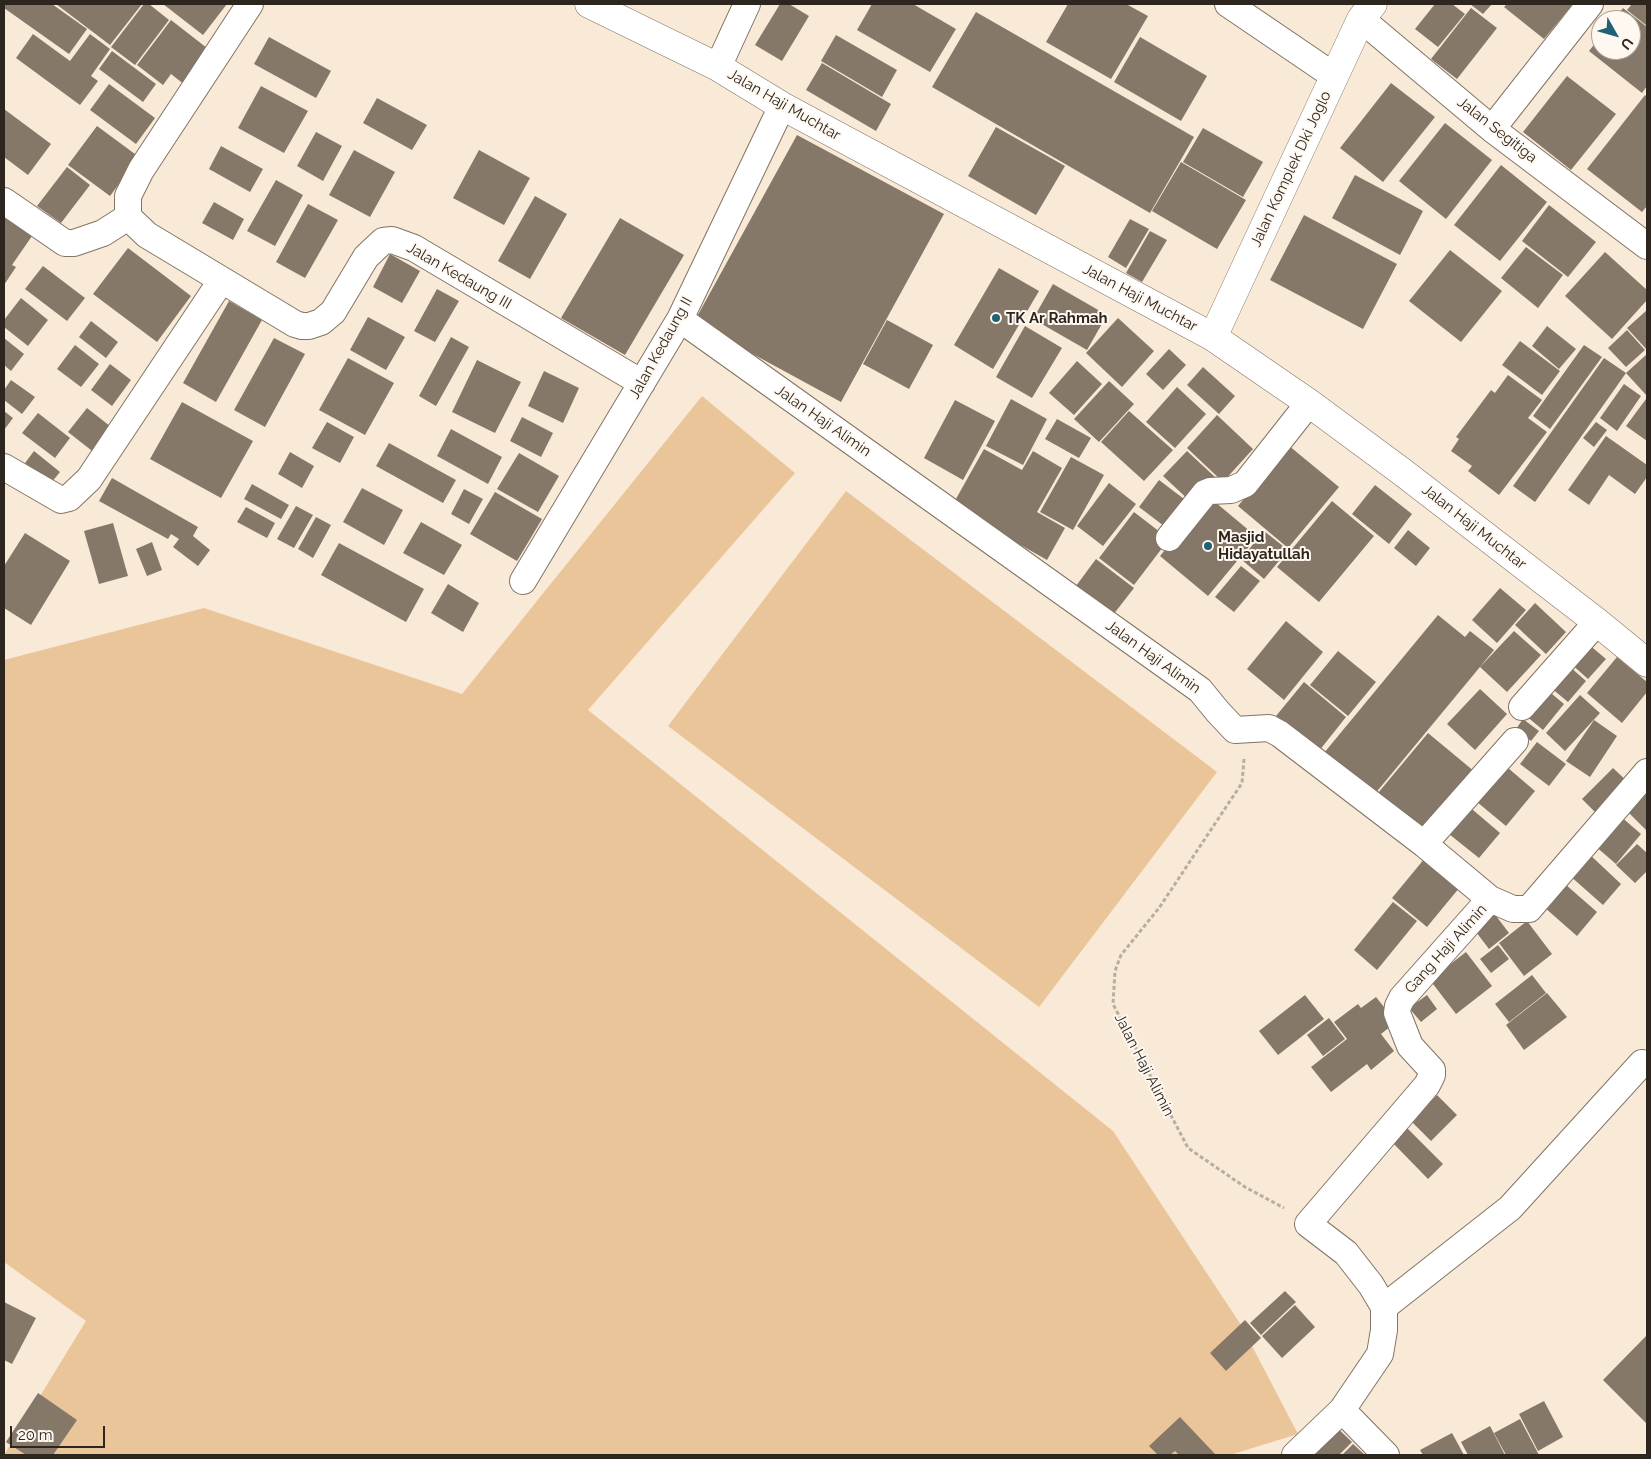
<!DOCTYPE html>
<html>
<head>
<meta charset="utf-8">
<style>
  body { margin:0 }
  #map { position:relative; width:1651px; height:1459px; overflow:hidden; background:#f9e9d7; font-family:Raleway,sans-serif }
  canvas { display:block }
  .frame { position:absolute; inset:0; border:5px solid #2c261f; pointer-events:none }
  .north { position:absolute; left:1591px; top:10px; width:50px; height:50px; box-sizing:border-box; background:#fef8f1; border:1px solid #aaa49d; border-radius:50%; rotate:128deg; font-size:14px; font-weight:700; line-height:20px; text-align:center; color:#2c261f }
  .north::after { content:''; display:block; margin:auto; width:18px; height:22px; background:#1f6275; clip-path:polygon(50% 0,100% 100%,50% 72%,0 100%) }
  .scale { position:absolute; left:10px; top:1426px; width:95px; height:22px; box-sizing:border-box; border:2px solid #2c261f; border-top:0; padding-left:6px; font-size:15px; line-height:18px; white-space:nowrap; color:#2c261f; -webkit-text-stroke:4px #fef8f1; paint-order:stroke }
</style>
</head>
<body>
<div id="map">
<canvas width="1651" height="1459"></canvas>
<div class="frame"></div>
<div class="north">U</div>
<div class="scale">20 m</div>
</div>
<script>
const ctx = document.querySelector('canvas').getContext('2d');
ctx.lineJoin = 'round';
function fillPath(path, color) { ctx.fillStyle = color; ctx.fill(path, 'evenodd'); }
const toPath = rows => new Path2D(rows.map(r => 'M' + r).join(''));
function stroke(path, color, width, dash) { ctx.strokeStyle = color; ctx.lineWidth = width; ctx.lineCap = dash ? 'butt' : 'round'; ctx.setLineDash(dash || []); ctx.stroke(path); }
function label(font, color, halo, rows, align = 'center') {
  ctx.font = font + ' Raleway,sans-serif'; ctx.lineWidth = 4; ctx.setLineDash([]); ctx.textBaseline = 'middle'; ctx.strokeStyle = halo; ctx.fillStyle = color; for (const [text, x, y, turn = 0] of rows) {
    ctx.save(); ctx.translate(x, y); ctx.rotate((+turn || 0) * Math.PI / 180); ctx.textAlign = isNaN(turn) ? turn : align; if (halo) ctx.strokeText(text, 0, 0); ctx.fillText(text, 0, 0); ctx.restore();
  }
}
fillPath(toPath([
  [702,396,795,473,588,710,1113,1131,1241,1325,1298,1434,1230,1455,4,1455,86,1321,4,1262,4,660,204,608,462,694],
  [846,491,1217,772,1039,1007,668,726]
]), '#ebc59a');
fillPath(toPath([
  [4,4,52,4,87,29,69,54,4,8],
  [56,4,142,4,110,45],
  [144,4,149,4,169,20,135,65,111,47],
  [163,4,227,4,203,35],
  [780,4,789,4,809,16,782,61,755,45],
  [872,4,913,4,956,29,930,72,857,30],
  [1068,4,1126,4,1148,16,1111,79,1046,42],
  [1435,4,1452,4,1465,14,1438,47,1415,29],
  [1470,4,1492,4,1483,14],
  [1507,4,1573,4,1544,39,1504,7],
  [1632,4,1647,4,1647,26,1627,10],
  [1471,8,1497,28,1457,79,1431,59],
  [1623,8,1647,27,1647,86,1642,93,1589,51,1601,36,1601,50,1631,50,1631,20,1614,20],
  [976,12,1194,137,1150,213,932,87],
  [171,20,216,55,190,89,171,74,163,85,137,65],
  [33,34,70,61,90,34,110,49,91,76,98,81,80,105,16,58],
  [836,35,897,70,882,97,821,61],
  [269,37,331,71,316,98,254,64],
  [1140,37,1207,76,1181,121,1114,82],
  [112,51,156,84,143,102,99,69],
  [822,63,891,104,876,131,806,90],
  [1567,76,1616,114,1571,170,1523,132],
  [1391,83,1435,117,1383,182,1340,148],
  [109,84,155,118,136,144,90,110],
  [261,86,308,111,284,153,238,128],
  [1645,95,1647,97,1647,206,1642,212,1587,169],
  [377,98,427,125,412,150,363,123],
  [4,109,51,144,28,175,4,157],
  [1445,123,1492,160,1446,219,1399,181],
  [97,126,139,157,110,196,68,165],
  [996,127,1065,166,1036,215,968,176],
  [1203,128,1263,162,1243,197,1183,162],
  [316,132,342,146,323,181,297,166],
  [797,135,944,214,841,402,694,322],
  [221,146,263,169,250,192,209,169],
  [354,150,395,172,370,217,329,195],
  [479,150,530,178,504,225,453,198],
  [1181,162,1246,200,1217,249,1152,211],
  [1501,165,1547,202,1500,261,1454,225],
  [67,167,90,185,61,223,37,206],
  [1355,175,1423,211,1400,255,1332,218],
  [276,180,303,195,275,246,247,231],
  [535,196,567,214,530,279,498,261],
  [214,202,244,219,233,240,202,223],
  [308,204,338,220,305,278,276,262],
  [1549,205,1596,242,1568,277,1522,241],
  [1304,215,1397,264,1363,329,1270,280],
  [4,216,32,236,12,265,16,267,4,285],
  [620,218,684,255,625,355,561,318],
  [1130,219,1149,229,1126,268,1108,257],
  [1150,231,1167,240,1142,282,1126,273],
  [1526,247,1563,275,1538,308,1501,278],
  [128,248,191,296,157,342,93,294],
  [1450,250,1502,291,1461,342,1409,301],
  [1605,252,1647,290,1647,300,1612,339,1565,296],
  [390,254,420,271,402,303,373,287],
  [43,266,85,298,67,321,25,289],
  [999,268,1039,291,993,369,954,345],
  [1053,284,1107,315,1087,350,1033,319],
  [437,289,459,301,435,342,414,331],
  [21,298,48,320,28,346,4,327,4,320],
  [229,301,262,320,216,402,183,383],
  [1647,310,1647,350,1627,328],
  [368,317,405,337,386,370,350,350],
  [1118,318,1154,351,1122,387,1086,353],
  [887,320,933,345,909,389,863,364],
  [91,321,118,342,106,358,79,337],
  [1025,326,1062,348,1032,398,996,377],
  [1547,326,1576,349,1559,369,1532,346],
  [1627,330,1645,350,1626,367,1608,348],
  [451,337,469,347,436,406,419,396],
  [4,338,24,354,11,371,4,365],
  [274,338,305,354,265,427,234,410],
  [1520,341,1560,371,1542,395,1502,365],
  [75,345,99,364,81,387,57,369],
  [1584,345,1602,357,1550,429,1533,416],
  [1169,349,1186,365,1163,390,1146,374],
  [1647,354,1647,396,1626,373],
  [348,358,394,383,365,435,319,410],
  [1604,358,1626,373,1535,502,1513,486],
  [477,360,521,382,495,433,452,412],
  [1077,361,1102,384,1074,415,1049,393],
  [110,364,131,380,112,406,91,390],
  [1203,367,1235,396,1219,414,1187,385],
  [544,371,579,388,563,423,528,406],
  [1508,375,1542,400,1528,418,1547,432,1499,495,1468,471,1472,466,1451,451,1459,439,1456,437,1491,390,1495,393],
  [11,380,35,397,22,414,4,400,4,390],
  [1109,381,1134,404,1099,442,1074,419],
  [1624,384,1641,396,1617,431,1600,418],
  [1177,387,1206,414,1175,448,1146,422],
  [1011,399,1047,419,1023,465,986,446],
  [1646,399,1647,400,1647,441,1626,426],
  [955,400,995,421,963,480,924,458],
  [182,402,253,441,221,498,150,459],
  [87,408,115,430,96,454,68,432],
  [4,411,13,418,4,430],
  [1129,411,1173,450,1144,481,1101,442],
  [38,413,70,438,55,458,22,433],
  [1217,415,1253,449,1223,482,1187,448],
  [522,417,553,433,541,457,510,441],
  [1057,419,1091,438,1079,458,1045,439],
  [327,422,354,437,340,463,312,448],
  [1596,422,1607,430,1594,447,1583,438],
  [451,429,502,457,488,484,437,456],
  [1606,436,1647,465,1647,477,1635,494,1609,475,1589,505,1568,490],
  [389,443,456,480,443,503,376,466],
  [1288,445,1339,487,1288,548,1238,506],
  [984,449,1022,470,1033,451,1062,468,1037,512,1065,528,1047,560,952,506],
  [34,451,60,472,51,483,25,463],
  [1187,451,1215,477,1192,503,1163,476],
  [290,452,314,466,302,488,278,474],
  [519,453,559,476,538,512,497,489],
  [1071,457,1104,475,1073,530,1040,512],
  [112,478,198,527,193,536,210,550,198,566,173,547,179,539,171,534,168,539,99,501],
  [1159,480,1192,505,1172,532,1139,507],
  [1109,483,1136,504,1103,546,1077,526],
  [252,484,289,505,281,519,244,499],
  [1375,485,1412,514,1389,544,1352,514],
  [362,488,403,510,384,545,343,522],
  [464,489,483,499,469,524,451,514],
  [495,492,542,519,517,561,470,534],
  [1209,497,1257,537,1208,596,1160,556],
  [1332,501,1374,536,1319,602,1277,567],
  [296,506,313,515,294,548,277,539],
  [246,507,275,523,267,538,237,522],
  [1134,512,1169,539,1134,585,1099,558],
  [316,517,331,525,313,558,298,549],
  [421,522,462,545,444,575,403,553],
  [113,523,128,576,99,584,84,531],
  [1408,530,1430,548,1416,566,1394,548],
  [1264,531,1288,550,1264,579,1241,559],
  [25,533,70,561,31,625,4,608,4,566],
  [152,542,162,570,147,576,136,549],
  [339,543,424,589,406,622,321,575],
  [1096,559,1134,588,1113,615,1076,586],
  [1241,566,1260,581,1234,612,1215,597],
  [448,584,479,603,463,632,431,613],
  [1500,588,1526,610,1497,643,1472,620],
  [1535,603,1566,632,1546,654,1515,625],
  [1438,615,1465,637,1470,631,1494,650,1374,795,1324,753],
  [1286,621,1323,652,1284,700,1247,669],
  [1514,631,1541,655,1507,692,1480,667],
  [1587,643,1606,659,1588,679,1569,662],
  [1338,651,1376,682,1348,716,1310,685],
  [1617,657,1647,682,1647,692,1622,723,1587,693],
  [1569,666,1586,681,1568,702,1550,687],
  [1304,682,1346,717,1319,751,1276,716],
  [1480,689,1507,714,1475,750,1447,724],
  [1546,689,1564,704,1543,730,1525,715],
  [1580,695,1600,713,1565,751,1546,733],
  [1523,719,1539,731,1531,741,1516,729],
  [1594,720,1617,736,1590,777,1566,761],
  [1428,733,1475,772,1425,832,1378,793],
  [1537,742,1566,764,1549,786,1520,764],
  [1501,762,1535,791,1506,826,1471,797],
  [1613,768,1630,784,1599,816,1582,799],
  [1647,789,1647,831,1627,811],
  [1466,804,1500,833,1479,858,1444,830],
  [1619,815,1641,834,1616,864,1594,845],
  [1637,844,1647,853,1647,871,1635,883,1616,865],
  [1588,853,1621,884,1603,905,1569,875],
  [1425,858,1460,887,1427,927,1392,898],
  [1565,884,1597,912,1577,936,1544,907],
  [1393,902,1417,921,1377,970,1354,950],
  [1490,908,1509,933,1489,949,1470,924],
  [1527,921,1552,954,1524,976,1499,943],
  [1498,945,1509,959,1491,973,1480,959],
  [1466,952,1492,986,1456,1014,1430,980],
  [1532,975,1546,993,1509,1022,1495,1004],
  [1547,993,1567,1017,1524,1050,1506,1025],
  [1305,995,1324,1019,1278,1055,1259,1031],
  [1427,995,1437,1009,1421,1022,1409,1008],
  [1376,997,1396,1022,1381,1034,1394,1051,1371,1070,1367,1064,1331,1092,1311,1067,1347,1039,1334,1022,1358,1004,1361,1008],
  [1329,1018,1345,1039,1323,1056,1307,1035],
  [1437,1095,1457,1115,1431,1141,1411,1121],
  [1407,1128,1443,1164,1428,1179,1392,1142],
  [1285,1291,1296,1302,1261,1335,1250,1323],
  [4,1302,36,1318,12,1364,4,1360],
  [1295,1305,1315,1327,1282,1358,1262,1336],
  [1245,1320,1261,1338,1226,1371,1210,1353],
  [1647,1335,1647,1424,1603,1380],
  [38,1393,77,1420,53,1455,26,1455,6,1442],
  [1544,1401,1563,1437,1538,1451,1519,1414],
  [1180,1417,1216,1455,1179,1455,1175,1451,1170,1455,1158,1455,1149,1446],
  [1520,1419,1539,1455,1506,1455,1494,1433],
  [1333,1424,1352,1442,1339,1455,1305,1455],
  [1490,1426,1505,1455,1468,1455,1461,1442],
  [1452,1433,1464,1455,1423,1455,1420,1450],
  [1353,1444,1365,1455,1342,1455]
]), '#867868');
const street = toPath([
  [250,4,141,170,128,196,128,217,147,235,295,324,302,326,309,326,321,322,333,312,366,257,383,241,392,240,414,248,642,383],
  [1228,4,1334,76],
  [1361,19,1492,129,1647,246],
  [718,67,747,4],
  [1492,129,1590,4],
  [4,201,65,243,74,243,103,233,128,217],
  [680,319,1200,690,1218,712,1235,730,1269,728,1280,734,1424,844,1490,899],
  [4,467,61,500,69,498,89,479,221,281],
  [1169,538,1205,493,1210,491,1231,490,1245,484,1309,403],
  [523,581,680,319,782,106],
  [1522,707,1597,622],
  [1424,844,1515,741],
  [1384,1307,1510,1208,1642,1063],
  [1342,1410,1386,1455],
  [1295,1455,1342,1410,1380,1354,1384,1330,1384,1307,1371,1285,1346,1253,1308,1224,1427,1085,1432,1075,1432,1070,1410,1046,1397,1013,1398,1006,1402,998,1490,899,1513,909,1529,909,1647,772]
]);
const secondary = toPath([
  [589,4,718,67,782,106,1213,337,1309,403,1401,471,1597,622,1647,663],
  [1213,337,1361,19,1373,4]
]);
stroke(street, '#827464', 28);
stroke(secondary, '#827464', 29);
stroke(toPath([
  [1244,759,1242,783,1159,908,1121,955,1115,971,1113,1004,1188,1148,1245,1187,1284,1208]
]), '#baad9f', 3, [4, 2.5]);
stroke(street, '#fff', 26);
stroke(secondary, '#fff', 28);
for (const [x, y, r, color] of [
  [996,318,5,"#1f6275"],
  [1208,546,5,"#1f6275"]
]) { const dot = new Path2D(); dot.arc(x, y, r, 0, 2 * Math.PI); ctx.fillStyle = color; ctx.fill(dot); stroke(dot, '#fef8f1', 2); }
label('15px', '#2c261f', '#fef8f1', [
  ["Jalan Haji Muchtar",784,105,30],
  ["Jalan Segitiga",1497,130,38],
  ["Jalan Komplek Dki Joglo",1291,169,-65],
  ["Jalan Kedaung III",459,276,30],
  ["Jalan Haji Muchtar",1140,298,28],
  ["Jalan Kedaung II",661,348,-61],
  ["Jalan Haji Alimin",823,421,35],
  ["Jalan Haji Muchtar",1474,527,38],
  ["Jalan Haji Alimin",1153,657,36],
  ["Gang Haji Alimin",1446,949,-48],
  ["Jalan Haji Alimin",1144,1065,63]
]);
label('bold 15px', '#2c261f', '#fef8f1', [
  ["TK Ar Rahmah",1006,318],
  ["Masjid",1218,537],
  ["Hidayatullah",1218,554]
], 'left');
</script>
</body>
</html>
